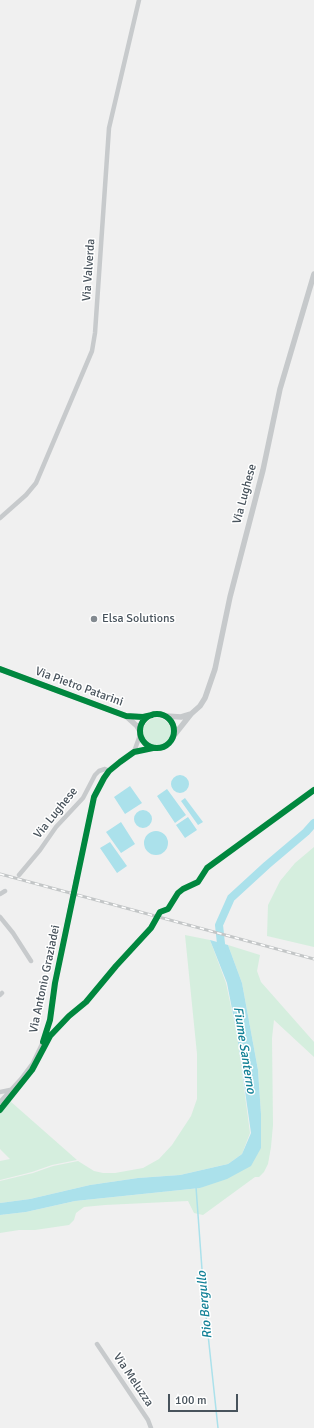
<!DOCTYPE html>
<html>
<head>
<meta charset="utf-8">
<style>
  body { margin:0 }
  #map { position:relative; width:314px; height:1428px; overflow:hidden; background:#f0f0f0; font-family:Signika,sans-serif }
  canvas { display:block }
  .scale { position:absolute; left:168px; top:1394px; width:70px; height:18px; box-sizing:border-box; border:2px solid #48535c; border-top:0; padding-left:5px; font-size:12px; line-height:14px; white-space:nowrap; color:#48535c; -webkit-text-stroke:3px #fff; paint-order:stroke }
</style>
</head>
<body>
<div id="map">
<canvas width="314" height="1428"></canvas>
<div class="scale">100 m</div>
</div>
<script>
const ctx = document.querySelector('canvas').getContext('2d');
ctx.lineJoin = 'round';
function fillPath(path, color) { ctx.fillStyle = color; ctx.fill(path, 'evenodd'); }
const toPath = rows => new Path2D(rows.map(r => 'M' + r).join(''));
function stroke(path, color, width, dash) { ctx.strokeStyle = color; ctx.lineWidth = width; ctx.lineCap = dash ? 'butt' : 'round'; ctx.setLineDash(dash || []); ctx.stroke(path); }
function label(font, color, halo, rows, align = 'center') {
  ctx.font = font + ' Signika,sans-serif'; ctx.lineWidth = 3; ctx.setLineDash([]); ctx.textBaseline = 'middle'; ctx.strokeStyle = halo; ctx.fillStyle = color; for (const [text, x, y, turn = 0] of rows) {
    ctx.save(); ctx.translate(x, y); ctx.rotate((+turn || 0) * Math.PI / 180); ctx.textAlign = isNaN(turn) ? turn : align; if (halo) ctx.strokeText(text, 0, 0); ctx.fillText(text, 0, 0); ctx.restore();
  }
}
fillPath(toPath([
  '143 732a14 14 0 1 1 28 0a14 14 0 1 1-28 0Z',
  [314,847,314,947,267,936,268,905,280,881,295,863],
  [185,935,210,940,226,983,237,1035,250,1133,242,1154,228,1164,180,1175,138,1178,90,1185,30,1199,0,1203,0,1181,33,1173,53,1166,78,1161,94,1171,103,1173,115,1173,143,1168,159,1159,172,1145,191,1116,197,1099,197,1054],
  [228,945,260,955,257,971,261,982,314,1042,314,1057,274,1020,272,1038,273,1125,271,1147,268,1164,264,1172,259,1177,255,1177,203,1215,194,1213,188,1201,105,1205,84,1207,76,1213,74,1220,69,1225,35,1230,19,1230,0,1233,0,1215,26,1212,75,1201,200,1188,261,1148,261,1114,258,1070,242,983],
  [10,1101,77,1160,52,1165,32,1172,0,1180,0,1161,10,1159,0,1149,0,1112]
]), '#d5eede');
fillPath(toPath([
  '171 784a9 9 0 1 1 18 0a9 9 0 1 1-18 0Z',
  [130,786,142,803,125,814,114,797],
  [167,789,186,815,175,823,157,796],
  [185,798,203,822,198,825,181,801],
  '134 819a9 9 0 1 1 18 0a9 9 0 1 1-18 0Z',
  [188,817,197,830,185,838,176,825],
  [121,822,135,844,121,853,106,832],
  '144 843a12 12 0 1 1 24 0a12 12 0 1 1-24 0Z',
  [110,842,127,866,117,873,100,848],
  [210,940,228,945,242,983,258,1070,261,1114,261,1148,251,1166,227,1179,200,1188,75,1201,26,1212,0,1215,0,1203,30,1199,90,1185,138,1178,180,1175,228,1164,242,1154,251,1133,237,1035,227,983]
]), '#abe1eb');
stroke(toPath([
  [196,1187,204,1297,218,1428]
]), '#abe1eb', 1.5);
stroke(toPath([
  [222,953,219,925,231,898,267,865,306,832,314,823]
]), '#abe1eb', 8);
stroke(toPath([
  [70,909,76,880]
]), '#c6c9cb', 4.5, [4.5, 2]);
stroke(toPath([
  [0,518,26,495,36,483,92,351,95,333,109,128,139,0],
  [134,752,140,735],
  [19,875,40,850,56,827,83,798,95,775,99,771,105,769,109,771],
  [76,880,94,797,104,778,109,771,134,752,153,748],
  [0,894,5,891],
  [0,917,13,933,31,961],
  [0,995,2,993],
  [0,1092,10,1090],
  [0,1102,21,1079,33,1063,43,1042,50,1020,55,983,70,909],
  [97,1344,148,1420,151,1428]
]), '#c7cacc', 4.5);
stroke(toPath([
  [0,669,126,716,143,717,152,715],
  '140 731a17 17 0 1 1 34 0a17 17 0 1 1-34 0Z',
  [166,716,181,717,191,714],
  [127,717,137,726,140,731],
  [172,738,191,714,200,706,205,698,215,669,230,597,263,470,280,389,314,274]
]), '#c6c9cb', 5.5);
const rail = toPath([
  [0,874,314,959]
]);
stroke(rail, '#c3c6c7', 3);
stroke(rail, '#fff', 1.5, [4.5]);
stroke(toPath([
  [0,669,126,716,143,717,152,715],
  '140 731a17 17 0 1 1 34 0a17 17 0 1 1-34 0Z',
  [43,1042,50,1020,55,983,94,797,104,778,109,771,120,762,134,752,153,748],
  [0,1110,32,1070,50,1036,69,1016,86,1002,116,966,151,928,160,912,168,909,178,893,183,889,198,882,207,868,314,790]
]), '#00873e', 6);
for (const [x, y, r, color] of [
  [94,619,4,"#838a90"]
]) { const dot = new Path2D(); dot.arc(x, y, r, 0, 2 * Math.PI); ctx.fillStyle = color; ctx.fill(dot); stroke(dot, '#fff', 1.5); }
label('12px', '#48535c', '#fff', [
  ["Via Valverda",89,270,-86],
  ["Via Lughese",245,494,-75],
  ["Via Pietro Patarini",79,687,20],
  ["Via Lughese",56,813,-51],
  ["Via Antonio Graziadei",45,979,-78],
  ["Via Meluzza",133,1380,56]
]);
label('12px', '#48535c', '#fff', [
  ["Elsa Solutions",102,619]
], 'left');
label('italic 13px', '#118096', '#fff', [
  ["Fiume Santerno",244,1050,81],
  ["Rio Bergullo",205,1305,-95]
]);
</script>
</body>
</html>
